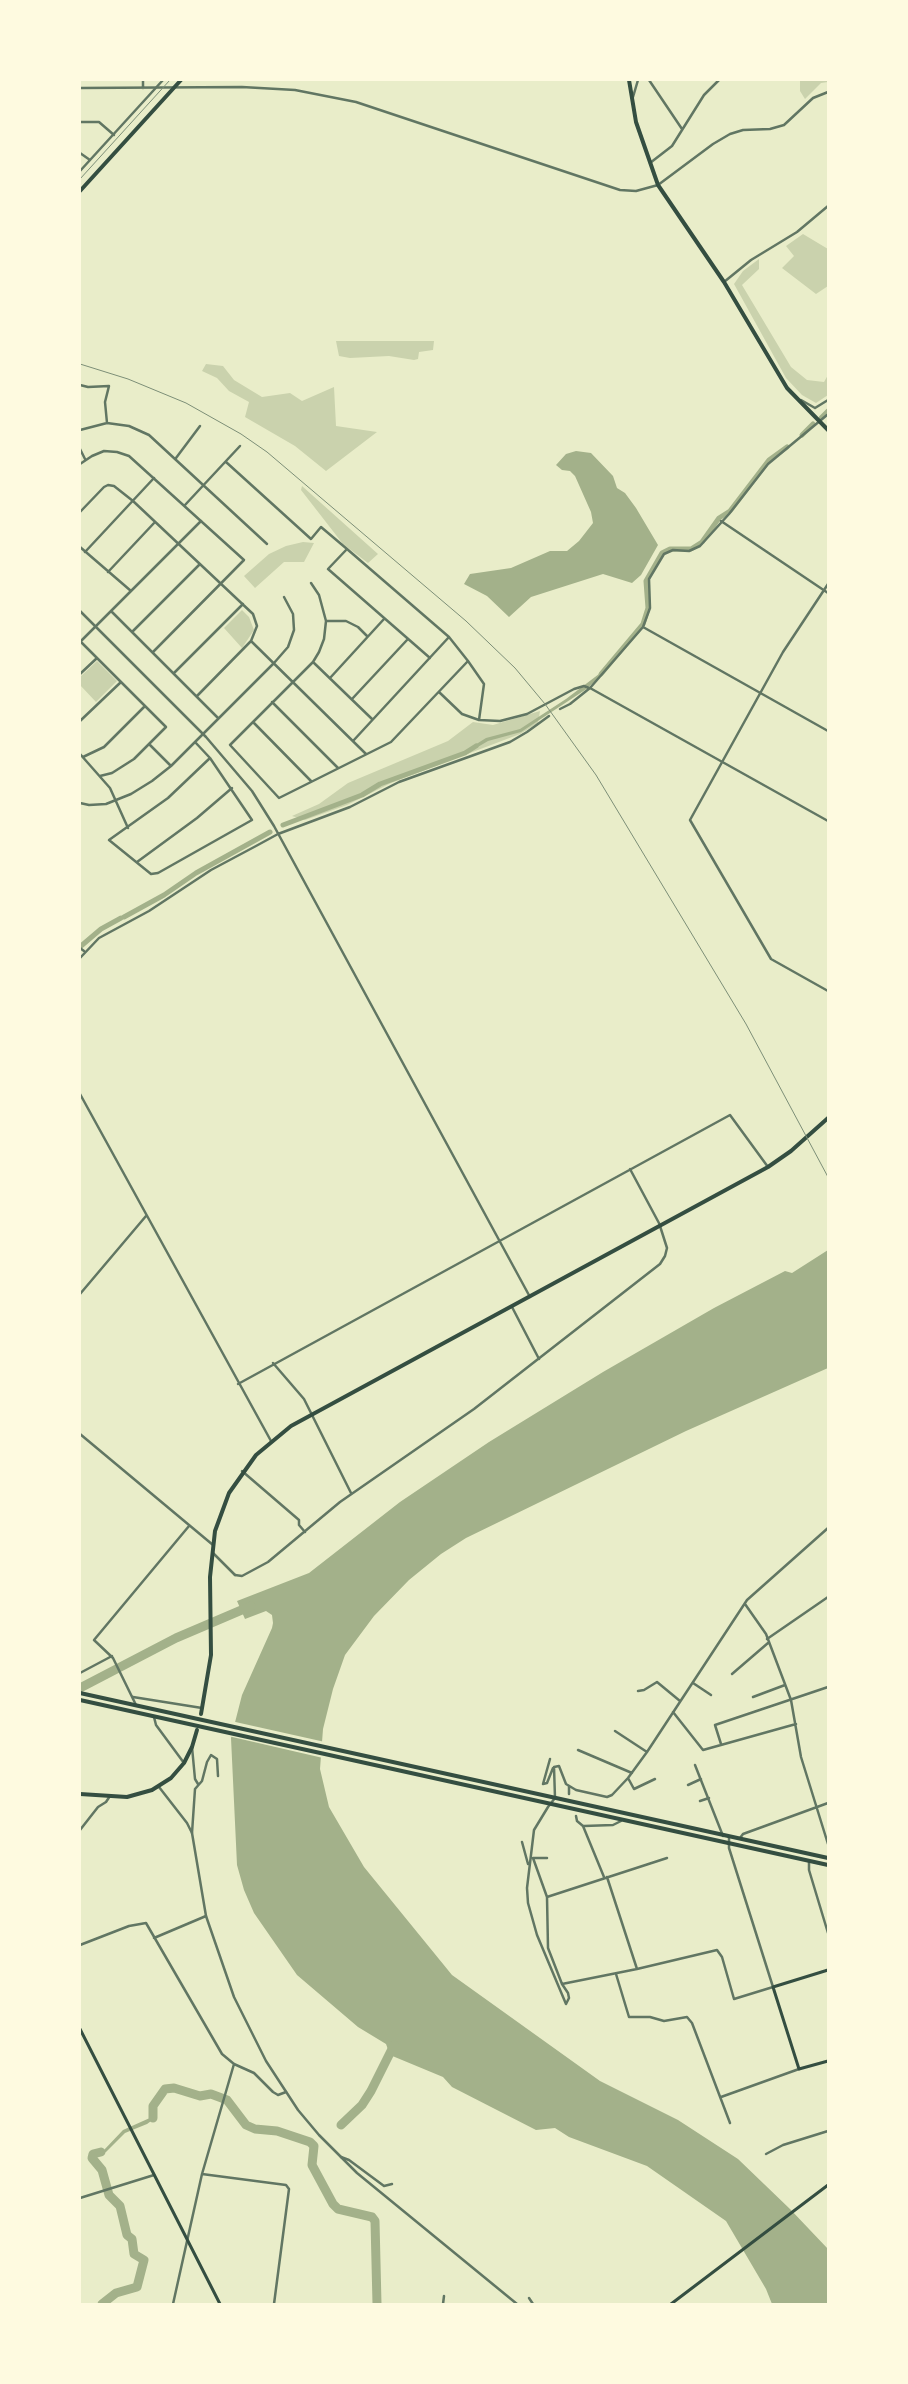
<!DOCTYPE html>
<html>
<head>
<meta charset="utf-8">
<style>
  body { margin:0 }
  #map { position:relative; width:908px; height:2384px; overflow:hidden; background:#e9edc9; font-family:"Golos Text",sans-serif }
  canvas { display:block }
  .frame { position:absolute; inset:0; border:81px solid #fefae0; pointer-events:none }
</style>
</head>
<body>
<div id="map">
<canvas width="908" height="2384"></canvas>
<div class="frame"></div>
</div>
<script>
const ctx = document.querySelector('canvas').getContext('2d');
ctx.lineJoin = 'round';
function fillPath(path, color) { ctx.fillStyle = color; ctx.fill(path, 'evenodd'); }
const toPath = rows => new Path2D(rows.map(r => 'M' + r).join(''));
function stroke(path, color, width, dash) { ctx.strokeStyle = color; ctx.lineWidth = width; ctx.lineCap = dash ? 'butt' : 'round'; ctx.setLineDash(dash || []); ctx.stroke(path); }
fillPath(toPath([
  [800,80,828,80,828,82,821,83,805,99,800,91],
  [803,234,828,249,828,286,816,294,782,268,794,256,786,246],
  [759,259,759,269,742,285,791,367,807,380,824,382,828,375,828,395,816,403,802,395,786,378,734,284,743,271],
  [336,341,434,341,433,350,419,352,418,359,414,360,389,356,350,358,339,356],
  [206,364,223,366,234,380,262,397,290,393,302,401,334,387,336,426,377,432,326,471,295,446,245,417,249,402,229,391,217,378,202,371],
  [302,486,378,554,368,563,343,544,301,490],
  [303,542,314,543,304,562,284,562,255,588,244,576,269,554,286,546],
  [242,610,249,617,254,630,242,648,224,628],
  [97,661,117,681,96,702,80,685,80,677],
  [540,711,538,723,520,734,391,783,347,805,305,820,292,816,319,804,348,783,448,741,473,722,493,725]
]), '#cad2ad');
fillPath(toPath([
  [576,451,591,453,613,476,617,488,625,493,636,508,658,545,641,575,632,583,603,574,531,597,509,617,487,596,464,584,470,574,511,568,550,551,567,551,579,541,593,523,591,512,575,476,570,471,562,470,556,465,566,454],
  [599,674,600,677,585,690,521,732,488,741,471,751,470,748,486,738,520,729,566,699],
  [828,1250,828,1368,686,1431,466,1538,441,1554,409,1580,374,1616,345,1655,333,1689,323,1729,320,1769,329,1807,364,1867,452,1975,600,2081,678,2120,738,2159,790,2209,828,2249,828,2304,772,2304,766,2289,726,2221,647,2166,569,2137,555,2128,536,2130,452,2087,443,2077,390,2055,386,2044,358,2027,297,1975,254,1913,244,1890,237,1865,231,1738,242,1695,272,1628,273,1623,272,1615,266,1611,245,1619,237,1601,309,1573,400,1502,489,1442,603,1372,714,1308,785,1271,792,1273],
  [151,2106,154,2106,155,2111,154,2119,147,2124,125,2133,106,2152,90,2158,92,2153,104,2150,123,2130,152,2117]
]), '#a3b18a');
fillPath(toPath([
  [231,1721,325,1742,323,1758,228,1736]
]), '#e9edc9');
stroke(toPath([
  [821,418,828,411],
  [802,435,813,424],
  [601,674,643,624,648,608,646,581,662,553,670,549,691,549,702,542,719,518,730,511,769,460,787,447],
  [283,825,362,795,380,784,465,753,476,746],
  [124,917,164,895,196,873,270,832],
  [81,946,101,929,121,918]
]), '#a3b18a', 5);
stroke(toPath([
  [80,1688,176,1638,251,1606],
  [153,2118,153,2106,165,2089,174,2088,200,2096,211,2094,227,2100,246,2125,255,2129,277,2131,310,2142,314,2146],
  [341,2125,362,2105,371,2091,394,2045],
  [314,2146,312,2165,333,2204,338,2209,372,2217,375,2221,377,2304],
  [101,2152,93,2154,92,2158,102,2170,109,2195,120,2206,127,2235,132,2239,134,2254,144,2260,137,2287,116,2293,102,2304]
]), '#a3b18a', 9);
stroke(toPath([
  [649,80,682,129],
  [633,97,638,80],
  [80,122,99,122,114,135],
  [80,153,90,160],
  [650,163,672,146,704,95,719,80],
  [80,171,163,80],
  [724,282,751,260,797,232,828,206],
  [80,385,88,387,109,386,105,402,107,423],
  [801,400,815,408,828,400],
  [80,430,107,423,129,426,149,435,267,544],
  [80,449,85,459],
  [176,458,200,426],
  [226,462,311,539,321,527,347,549],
  [185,505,240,446],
  [80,512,104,487,108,485,114,486,133,501,253,614,257,626,251,641,197,696],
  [721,521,828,593],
  [80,547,131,591],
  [85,552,154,478],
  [108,572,155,522],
  [311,583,319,595,326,621,324,639,319,652,313,662,230,745,279,798,391,742,468,661],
  [828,584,783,652,690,820,771,959,828,991],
  [111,611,218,718],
  [326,621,346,621,358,627,367,636],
  [643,627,828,731],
  [132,632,200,564],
  [80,641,166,727,134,759,112,773,100,776],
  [81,641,201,521],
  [251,641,366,754],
  [430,658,328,569,347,549,449,637,468,661,484,684,479,720],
  [313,662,372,719],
  [174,673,243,604],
  [80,674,97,658],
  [330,678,384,619],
  [439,692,462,714,479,720,500,721,527,714,574,689,584,686,589,688],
  [352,699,407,640],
  [272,702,338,768],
  [560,709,570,704,590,688,643,627,650,608,649,579,664,554,673,550,689,551,700,546,729,514,768,464,827,415],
  [80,721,121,682],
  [253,722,311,781],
  [353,741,449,637],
  [195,742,210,758,252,820,158,873,151,874,109,840,168,798,210,758],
  [150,745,171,766],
  [80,754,110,788,128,828],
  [83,757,104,747,145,706],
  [80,803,89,805,106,804,131,794,152,781,171,766,274,663,288,647,294,630,293,614,284,597],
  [137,862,197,818,232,788],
  [80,948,84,951],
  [80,1094,271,1441],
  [630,1169,660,1225],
  [80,1294,146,1216],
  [512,1307,539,1359],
  [273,1363,304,1399,351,1493],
  [238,1384,730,1115,768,1167],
  [80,1434,213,1545],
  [242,1471,299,1520,299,1525,305,1532],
  [213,1553,235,1575],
  [745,1604,766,1634,791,1700,801,1757,828,1844],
  [80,1673,112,1656],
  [732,1674,768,1643],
  [693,1683,711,1695],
  [638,1691,644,1690,657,1682,680,1701],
  [133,1697,202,1708],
  [753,1697,785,1685],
  [136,1705,113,1658,94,1640,189,1526],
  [673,1712,703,1750,796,1724],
  [154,1717,156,1725,184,1763],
  [615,1731,647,1752],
  [721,1744,715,1725,828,1687],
  [192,1747,195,1779,198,1784],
  [578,1750,632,1773],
  [550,1759,543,1784,547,1783,553,1768],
  [695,1765,723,1836],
  [554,1767,559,1766,566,1784,576,1790,607,1797,612,1795,628,1778,647,1752,747,1600,828,1528],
  [554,1767,555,1798,548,1807,534,1830,527,1888,528,1903,537,1935,566,2004],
  [628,1778,634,1789,655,1779],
  [688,1785,701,1779],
  [569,1786,569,1794],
  [700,1801,709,1798],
  [576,1816,577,1821,583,1826,604,1877],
  [584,1826,613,1825,621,1821],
  [80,1830,98,1807,106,1802,110,1796],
  [192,1833,195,1789,202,1781,207,1762,211,1755,217,1759,218,1776],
  [740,1838,743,1834,828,1803],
  [522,1842,528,1864],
  [547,1858,533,1858,547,1897],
  [809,1862,809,1870,828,1933],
  [607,1877,637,1969],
  [154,1938,206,1916],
  [80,1945,129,1926,146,1923,222,2054,234,2064,254,2073,273,2092,278,2095,286,2092],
  [616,1974,629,2017,650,2017,664,2021,687,2017,692,2023,730,2123],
  [562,1984,548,1948,547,1897,667,1858],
  [566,2004,569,1998,568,1993,562,1984,637,1969,717,1950,722,1957,734,1999,773,1987,729,1848,729,1837],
  [721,2097,799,2069],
  [766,2154,783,2145,828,2131],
  [341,2157,349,2160,384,2186,392,2184],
  [202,2174,286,2185,289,2189,274,2304],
  [80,2198,154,2175],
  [529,2298,533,2304],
  [173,2304,202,2174,234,2064],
  [443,2304,444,2296]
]), '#617663', 2.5);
stroke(toPath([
  [143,80,143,88],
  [80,88,242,87,295,90,356,102,620,190,636,191,658,185,713,144,730,134,743,130,770,129,784,125,813,98,828,92],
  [80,464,92,456,104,451,117,452,129,456,244,560,153,652],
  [80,611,206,737,252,791,274,826,530,1297],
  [590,688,828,821],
  [80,958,99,938,149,911,211,870,256,846,278,834,350,807,399,782,510,742,527,732,549,716],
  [235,1575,242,1576,268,1562,340,1502,474,1409,660,1264,665,1256,667,1248,660,1226],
  [767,1639,828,1597],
  [159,1787,187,1823,192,1833,206,1916,234,1997,266,2061,298,2110,319,2135,357,2173,517,2304]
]), '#617663', 2.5);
stroke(toPath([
  [828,1970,773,1987,799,2069,828,2061],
  [80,2029,220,2304],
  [671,2304,828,2185]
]), '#344e41', 3);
stroke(toPath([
  [629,80,636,122,658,185,724,282,787,388,828,430],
  [80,191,181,80],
  [201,1714,211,1655,210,1577,215,1531,229,1493,256,1455,291,1426,768,1167,791,1151,828,1118],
  [80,1794,127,1797,152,1790,171,1778,184,1763,192,1747,197,1730]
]), '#344e41', 4);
stroke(toPath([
  [80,1693,828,1858],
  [80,1700,828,1865]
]), '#344e41', 4);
stroke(toPath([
  [80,179,170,80],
  [80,364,128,379,186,403,241,434,267,452,466,621,515,668,545,704,596,775,746,1024,828,1177]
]), '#7c8e77', 1);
</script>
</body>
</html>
